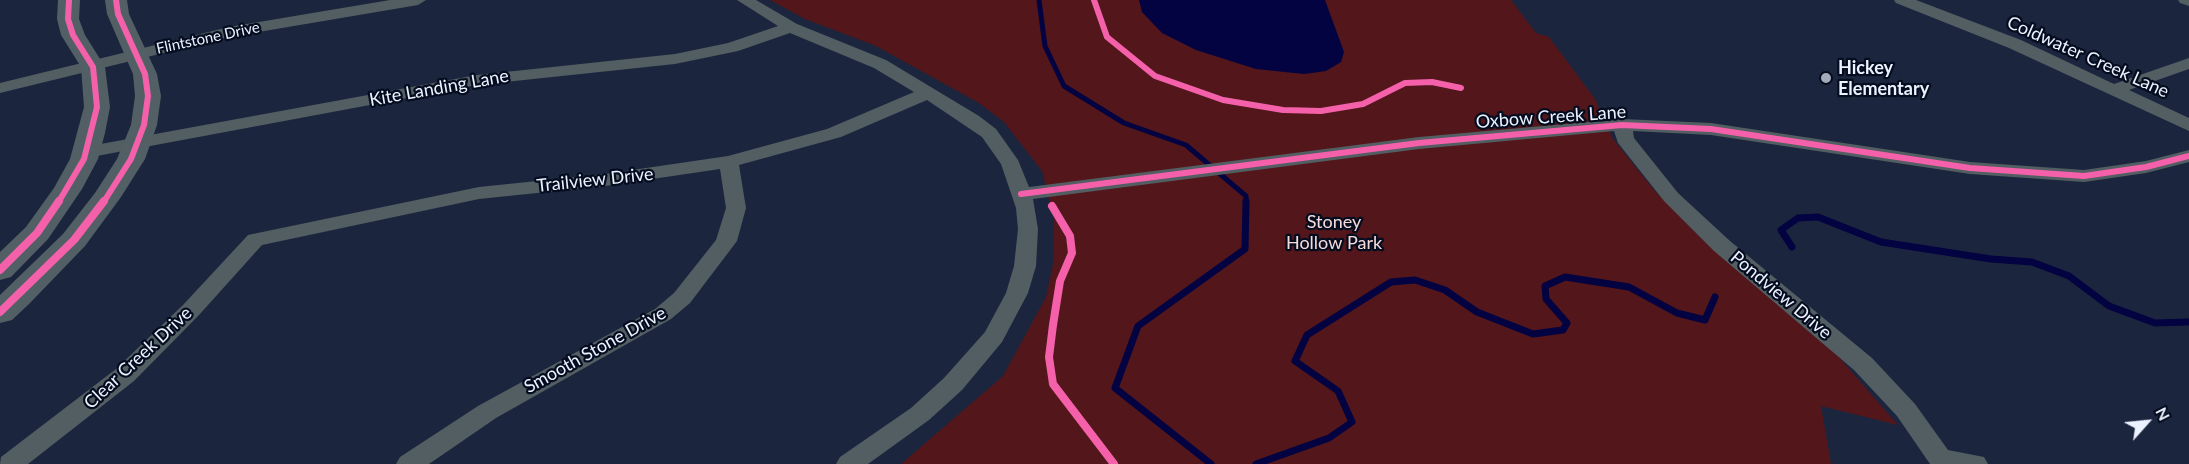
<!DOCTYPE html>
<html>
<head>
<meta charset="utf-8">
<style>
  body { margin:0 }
  #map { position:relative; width:2189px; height:464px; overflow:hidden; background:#1b263e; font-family:Lato,sans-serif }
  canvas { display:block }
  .north { position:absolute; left:2117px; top:392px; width:60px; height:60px; -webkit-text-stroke:4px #040c1f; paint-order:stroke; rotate:63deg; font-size:16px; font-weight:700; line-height:24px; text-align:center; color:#ecf2fe }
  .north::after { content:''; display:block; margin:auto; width:21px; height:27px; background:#ecf2fe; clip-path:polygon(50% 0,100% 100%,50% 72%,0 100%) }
</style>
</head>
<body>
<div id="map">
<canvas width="2189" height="464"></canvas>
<div class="north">N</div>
</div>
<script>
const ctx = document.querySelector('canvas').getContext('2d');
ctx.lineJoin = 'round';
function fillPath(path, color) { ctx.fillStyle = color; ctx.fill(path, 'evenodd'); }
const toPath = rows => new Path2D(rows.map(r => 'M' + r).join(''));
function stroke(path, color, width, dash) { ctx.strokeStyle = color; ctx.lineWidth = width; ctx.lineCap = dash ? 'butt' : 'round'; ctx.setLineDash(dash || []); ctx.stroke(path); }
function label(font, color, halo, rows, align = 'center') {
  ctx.font = font + ' Lato,sans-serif'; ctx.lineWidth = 4.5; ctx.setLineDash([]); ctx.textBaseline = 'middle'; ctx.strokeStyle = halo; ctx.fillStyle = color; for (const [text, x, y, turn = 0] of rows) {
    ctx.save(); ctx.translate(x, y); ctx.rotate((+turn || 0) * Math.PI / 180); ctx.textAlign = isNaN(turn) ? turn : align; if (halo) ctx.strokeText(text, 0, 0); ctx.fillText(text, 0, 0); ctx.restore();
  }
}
fillPath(toPath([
  [770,0,1511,0,1536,33,1549,37,1595,99,1613,139,1654,190,1701,238,1837,355,1898,425,1821,406,1831,464,901,464,1003,376,1046,297,1054,260,1054,220,1042,171,1004,122,979,103,876,46,805,19]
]), '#52161b');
fillPath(toPath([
  [1139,0,1325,0,1344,52,1341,62,1326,71,1304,74,1256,69,1196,50,1162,33,1142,12]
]), '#020340');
stroke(toPath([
  [1039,0,1045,46,1064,86,1124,123,1186,145,1246,196,1246,203]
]), '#020340', 5);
stroke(toPath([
  [1792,247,1781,230,1798,218,1818,217,1881,242,1991,259,2032,262,2069,276,2109,306,2155,323,2189,322],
  [1211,464,1115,388,1138,326,1245,249,1246,201],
  [1256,464,1329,438,1352,422,1338,391,1295,361,1307,335,1391,282,1415,280,1445,290,1477,312,1533,334,1563,330,1567,323,1546,299,1545,286,1565,277,1629,287,1677,313,1705,320,1715,297]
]), '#020340', 7);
fillPath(toPath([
  [390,0,426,0,418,5,229,37,0,93,0,83,229,27,390,0],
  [737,0,756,0,797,24,886,60,979,116,996,129,1018,160,1029,187,1419,137,1622,119,1711,123,1970,162,2084,170,2146,161,2189,150,2189,162,2146,173,2084,182,1970,174,1711,135,1633,131,1634,138,1678,193,1730,241,1872,358,1915,404,1948,450,1984,457,1988,464,1930,464,1897,416,1854,370,1714,251,1664,201,1618,143,1614,131,1419,149,1033,199,1038,229,1036,266,1028,293,1002,342,962,390,929,420,868,464,836,464,840,457,911,408,944,378,985,332,1006,293,1014,266,1018,229,1016,208,1001,164,982,137,927,100,841,137,739,165,746,208,737,241,690,303,671,319,496,418,429,464,396,464,400,457,478,406,655,309,674,293,716,240,726,208,720,169,605,186,479,199,262,245,199,315,134,381,28,464,0,464,1,457,116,369,183,305,248,235,479,187,605,174,728,156,827,129,914,92,874,68,790,33,738,51,675,64,477,85,86,158,79,156,76,152,79,148,477,75,675,54,728,43,778,26,737,0],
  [1894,0,1916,0,2021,40,2114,84,2189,58,2189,69,2129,90,2189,118,2189,131,2009,48,1896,3,1894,0],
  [2178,0,2189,0,2189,6,2180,3,2178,0]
]), '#525e62');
fillPath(toPath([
  [58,0,80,0,79,19,85,35,105,67,110,107,105,133,98,159,82,189,48,239,11,277,0,280,0,252,26,227,54,188,70,159,84,107,81,67,61,35,57,19,58,0],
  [105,0,127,0,129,14,157,74,161,96,157,125,145,159,121,197,85,246,29,304,12,320,0,323,0,295,63,234,95,193,117,159,131,125,135,96,133,74,107,14,105,0]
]), '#526065');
stroke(toPath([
  [1094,0,1107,37,1155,76,1223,100,1283,110,1321,111,1363,104,1405,83,1432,82,1461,88],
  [1021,194,1419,143,1622,125,1711,129,1970,168,2084,176,2146,167,2189,156],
  [58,203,84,159,97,107,93,67,73,35,68,19,69,0],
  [103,203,131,159,144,125,148,96,145,74,118,14,116,0]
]), '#f560ab', 6);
stroke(toPath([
  [1052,206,1070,236,1072,253,1060,281,1053,325,1049,357,1053,384,1114,464],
  [0,270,37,233,59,201],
  [0,312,74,240,104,201]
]), '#f560ab', 8);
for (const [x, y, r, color] of [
  [1826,78,6,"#a3abbb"]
]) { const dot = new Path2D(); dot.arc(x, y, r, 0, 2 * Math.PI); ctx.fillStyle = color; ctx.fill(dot); stroke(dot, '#040c1f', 2); }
label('15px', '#ecf2fe', '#040c1f', [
  ["Flintstone Drive",208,38,-12]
]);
label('18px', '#ecf2fe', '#040c1f', [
  ["Coldwater Creek Lane",2088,57,24],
  ["Kite Landing Lane",439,88,-10],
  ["Oxbow Creek Lane",1551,117,-4],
  ["Trailview Drive",595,180,-6],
  ["Pondview Drive",1781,295,40],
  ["Smooth Stone Drive",595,350,-29],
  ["Clear Creek Drive",138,358,-43]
]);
label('bold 18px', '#ecf2fe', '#040c1f', [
  ["Hickey",1838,68],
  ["Elementary",1838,89]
], 'left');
label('18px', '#f6dbd9', '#040c1f', [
  ["Stoney",1334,222],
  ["Hollow Park",1334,243]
]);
</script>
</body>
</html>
